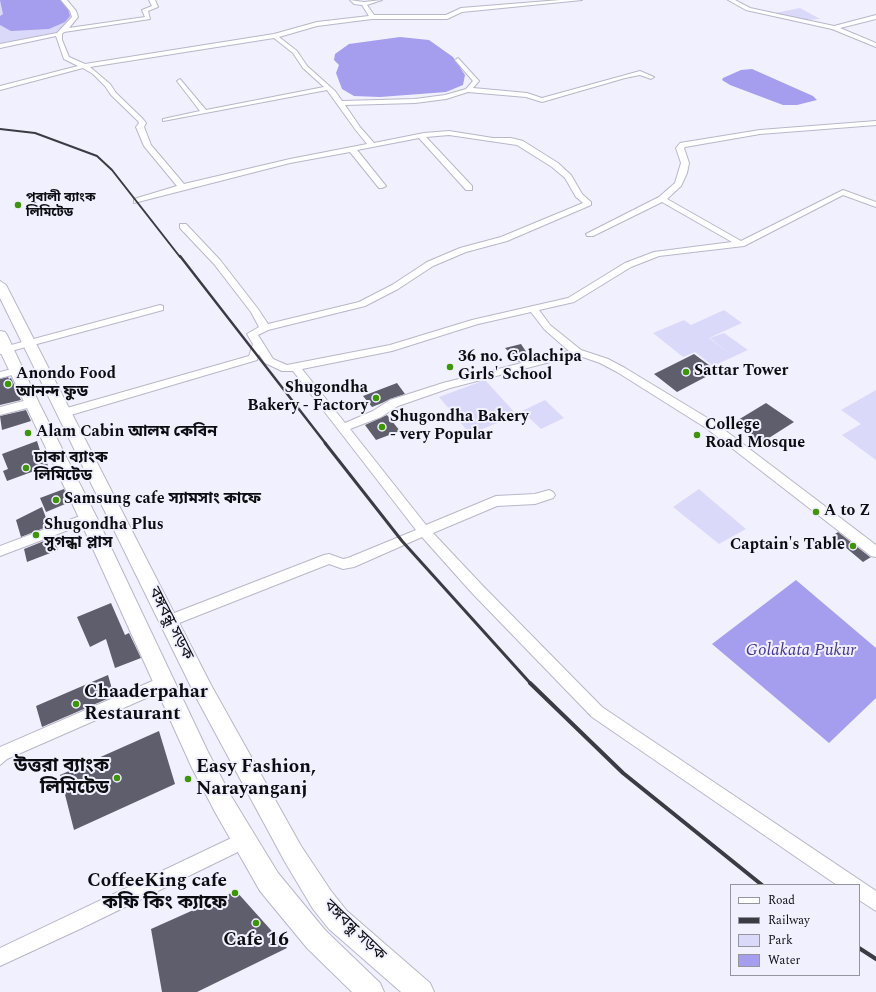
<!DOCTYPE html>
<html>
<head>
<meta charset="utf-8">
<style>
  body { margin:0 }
  #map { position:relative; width:876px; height:992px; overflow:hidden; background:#f1f0ff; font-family:Spectral,serif }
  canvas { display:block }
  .legend { position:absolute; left:730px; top:884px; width:130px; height:92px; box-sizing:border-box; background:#f1f0ff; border:1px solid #9595a0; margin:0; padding:5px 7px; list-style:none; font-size:12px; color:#0c0c11 }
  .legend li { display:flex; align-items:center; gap:8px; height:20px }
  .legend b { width:20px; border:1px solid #9595a0 }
</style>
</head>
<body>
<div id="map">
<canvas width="876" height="992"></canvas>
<ul class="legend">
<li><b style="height:5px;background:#fff"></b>Road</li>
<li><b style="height:5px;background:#3c3b43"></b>Railway</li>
<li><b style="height:11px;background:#dbd9f9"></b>Park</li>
<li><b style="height:11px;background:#a59ded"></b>Water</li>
</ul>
</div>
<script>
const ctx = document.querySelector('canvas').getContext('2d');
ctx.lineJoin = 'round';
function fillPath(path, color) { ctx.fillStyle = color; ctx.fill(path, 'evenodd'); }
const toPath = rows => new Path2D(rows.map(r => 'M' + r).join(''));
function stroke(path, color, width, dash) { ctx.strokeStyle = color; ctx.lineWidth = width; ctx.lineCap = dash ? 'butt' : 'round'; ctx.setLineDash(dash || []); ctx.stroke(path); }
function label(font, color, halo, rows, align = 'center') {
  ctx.font = font + ' Spectral,"Noto Sans Bengali",serif'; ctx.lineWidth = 4; ctx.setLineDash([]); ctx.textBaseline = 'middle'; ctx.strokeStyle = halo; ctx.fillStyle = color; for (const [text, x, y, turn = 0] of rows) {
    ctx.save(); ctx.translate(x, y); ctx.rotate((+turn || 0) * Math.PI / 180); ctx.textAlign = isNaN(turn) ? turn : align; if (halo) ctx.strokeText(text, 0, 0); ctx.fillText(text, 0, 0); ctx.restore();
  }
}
fillPath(toPath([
  [0,0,63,0,69,7,72,16,59,32,53,34,0,45],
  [800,8,820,19,807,20,775,13],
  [724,310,742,323,709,338,730,354,710,338,724,333,748,350,713,366,695,352,683,357,653,333,684,320,691,325],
  [485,380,517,415,470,434,439,397],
  [876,390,876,460,842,435,861,424,841,410],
  [545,400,564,418,541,429,522,411],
  [699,489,707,496,746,529,719,544,673,507]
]), '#dbd9f9');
fillPath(toPath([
  [0,0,61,0,68,9,70,16,65,22,49,29,11,31,0,25,0,16,3,14],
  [400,37,429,40,453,57,465,75,463,85,446,92,380,97,354,96,342,89,336,73,339,65,334,60,335,54,349,44],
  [752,69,813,96,817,100,797,105,783,105,730,85,722,80,723,78,741,70],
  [796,580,876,648,876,698,829,743,712,644]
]), '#a59ded');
fillPath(toPath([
  [521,344,531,359,519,362,505,348],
  [694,354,717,371,677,392,654,374],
  [8,377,9,379,11,378,21,400,0,405,0,379],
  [397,383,405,394,390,399,382,403,372,407,363,396],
  [766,403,794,422,761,443,733,423],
  [26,410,31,421,2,430,0,416],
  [387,415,400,431,376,440,365,425],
  [37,441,42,457,45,456,48,466,7,481,3,471,8,469,2,454],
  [64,489,70,502,46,512,40,498],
  [42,507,49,526,21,537,16,520],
  [838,532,870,557,871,557,863,562,832,536],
  [54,537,58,550,27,562,24,549],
  [111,603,125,635,129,633,141,658,115,668,106,639,90,647,77,617],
  [108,675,114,696,42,727,36,706],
  [159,731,175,784,74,830,60,775],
  [236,891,287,948,197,992,162,992,151,929]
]), '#5e5e6d');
const minor = toPath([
  [61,0,67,0,76,11,78,17,69,28,145,17,142,10,152,6,149,0,155,0,158,7,148,11,150,19,64,32,62,34,62,40,69,57,85,64,274,34,317,22,369,16,362,5,354,4,350,0,364,2,382,0,367,5,374,15,446,15,461,8,560,0,582,0,462,12,447,19,372,19,317,26,279,37,297,51,307,66,335,91,342,101,415,99,445,95,466,89,473,81,455,60,458,58,479,81,473,88,527,93,542,98,640,71,654,77,651,79,640,75,625,78,542,102,526,97,468,92,446,99,415,103,345,105,360,127,374,143,424,133,449,131,493,138,511,138,523,141,558,163,571,175,582,194,591,202,591,205,507,241,466,252,433,266,398,289,365,306,268,330,258,335,273,359,287,365,390,345,472,320,568,298,625,263,654,252,732,242,662,202,593,236,587,236,586,234,659,197,675,183,681,163,676,148,680,143,760,130,876,121,876,125,760,134,685,147,684,148,689,163,687,173,681,186,667,199,741,241,843,190,876,202,876,207,843,195,744,246,659,256,631,267,574,302,539,310,550,325,581,350,608,359,625,368,714,422,876,545,876,557,871,556,706,428,617,372,600,363,577,355,450,388,398,406,381,417,350,429,426,525,496,496,535,494,549,490,553,492,555,495,553,498,535,504,497,506,433,533,482,585,602,707,876,891,876,911,859,900,859,885,837,885,592,717,472,593,422,537,354,567,343,569,329,564,174,625,169,627,164,625,162,621,164,617,324,555,329,554,343,559,348,558,416,530,293,371,282,371,265,363,259,354,257,360,64,417,60,416,59,413,60,410,249,356,253,344,247,334,259,327,251,312,214,264,180,228,180,224,186,224,220,260,258,309,268,324,359,302,392,285,427,262,460,248,501,237,583,203,576,197,565,178,552,167,517,145,449,135,426,137,472,186,472,190,466,190,419,138,357,150,386,186,382,188,379,188,350,152,290,163,134,203,134,199,177,186,144,146,136,127,139,123,138,121,111,95,105,86,93,74,83,68,0,90,0,86,78,66,64,59,56,36,0,48,0,44,57,33,72,17,70,11,61,0],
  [274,38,293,53,303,68,324,87,206,110,180,79,177,81,200,111,163,119,163,121,327,90,355,129,367,144,290,159,184,184,151,145,144,127,146,123,143,119,116,93,110,84,90,67,274,38],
  [531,312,544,329,569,351,443,383,390,400,373,411,345,423,302,369,392,351,478,324,531,312],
  [728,0,735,0,750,8,834,26,876,15,876,19,840,28,876,43,876,47,832,29,746,10,728,0],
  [160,305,163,306,163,310,0,354,0,348,160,305],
  [16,368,20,369,21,371,20,373,0,378,0,372,16,368],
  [31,399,36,403,35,406,0,415,0,407,31,399],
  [88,513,92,515,94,518,92,521,0,556,0,546,88,513],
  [164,676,169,678,171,683,169,688,7,759,0,765,0,747,164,676],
  [244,832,250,834,252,840,250,846,82,928,0,966,0,948,244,832]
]);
const secondary = toPath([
  [0,281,6,285,211,685,301,846,331,891,347,911,430,983,434,992,401,992,329,929,313,909,285,862,197,699,0,298,0,281],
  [0,331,5,332,7,335,39,403,97,518,208,752,231,796,278,873,325,930,380,983,384,992,352,992,307,948,260,891,215,812,192,768,79,518,0,351,0,331]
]);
stroke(minor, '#b8b7c8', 2);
stroke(secondary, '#b8b7c8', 2);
fillPath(minor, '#fff');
fillPath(secondary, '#fff');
stroke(toPath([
  [0,129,35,133,97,156,112,170,180,257]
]), '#3c3b43', 2);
stroke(toPath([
  [180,256,326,444]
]), '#3c3b43', 2.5);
stroke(toPath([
  [325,443,402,541,531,684]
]), '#3c3b43', 3);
stroke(toPath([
  [530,683,623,773,762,885],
  [859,948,876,959]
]), '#3c3b43', 4);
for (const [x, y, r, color] of [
  [18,205,4,"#3e9509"],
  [450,367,4,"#3e9509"],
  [686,372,4,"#3e9509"],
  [8,384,4,"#3e9509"],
  [376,398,4,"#3e9509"],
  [382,427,4,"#3e9509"],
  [28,433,4,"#3e9509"],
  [697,435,4,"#3e9509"],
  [26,468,4,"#3e9509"],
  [56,500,4,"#3e9509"],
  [816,512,4,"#3e9509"],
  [36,535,4,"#3e9509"],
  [853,546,4,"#3e9509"],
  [76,704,4,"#3e9509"],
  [117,778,4,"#3e9509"],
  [188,779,4,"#3e9509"],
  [235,893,4,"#3e9509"],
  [256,923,4,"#3e9509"]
]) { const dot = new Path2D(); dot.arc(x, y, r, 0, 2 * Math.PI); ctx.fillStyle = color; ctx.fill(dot); stroke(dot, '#f1f0ff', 1.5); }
label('bold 13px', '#0c0c11', '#f1f0ff', [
  ["পূবালী ব্যাংক",26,198],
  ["লিমিটেড",26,213]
], 'left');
label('bold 16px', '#0c0c11', '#f1f0ff', [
  ["36 no. Golachipa",458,358],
  ["Girls' School",458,376],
  ["Sattar Tower",694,372],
  ["Anondo Food",16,375],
  ["আনন্দ ফুড",16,393],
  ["Shugondha",368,389,"right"],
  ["Bakery - Factory",368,407,"right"],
  ["Shugondha Bakery",390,418],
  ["- very Popular",390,436],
  ["College",705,426],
  ["Road Mosque",705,444],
  ["Alam Cabin আলম কেবিন",36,433],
  ["ঢাকা ব্যাংক",34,459],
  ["লিমিটেড",34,477],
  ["Samsung cafe স্যামসাং কাফে",64,500],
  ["A to Z",824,512],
  ["Shugondha Plus",44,526],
  ["সুগন্ধা প্লাস",44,544],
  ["Captain's Table",845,546,"right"]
], 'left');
label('16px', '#0c0c11', '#f1f0ff', [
  ["বঙ্গবন্ধু সড়ক",170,624,63],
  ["বঙ্গবন্ধু সড়ক",354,931,44]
]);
label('italic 17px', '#483490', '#f1f0ff', [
  ["Golakata Pukur",801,652]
]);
label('bold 19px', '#0c0c11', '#f1f0ff', [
  ["Chaaderpahar",84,693],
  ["Restaurant",84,715],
  ["উত্তরা ব্যাংক",109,767,"right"],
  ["লিমিটেড",109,789,"right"],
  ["Easy Fashion,",196,768],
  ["Narayanganj",196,790],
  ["CoffeeKing cafe",227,882,"right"],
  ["কফি কিং ক্যাফে",227,904,"right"],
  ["Cafe 16",256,941,"center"]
], 'left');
</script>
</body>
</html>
